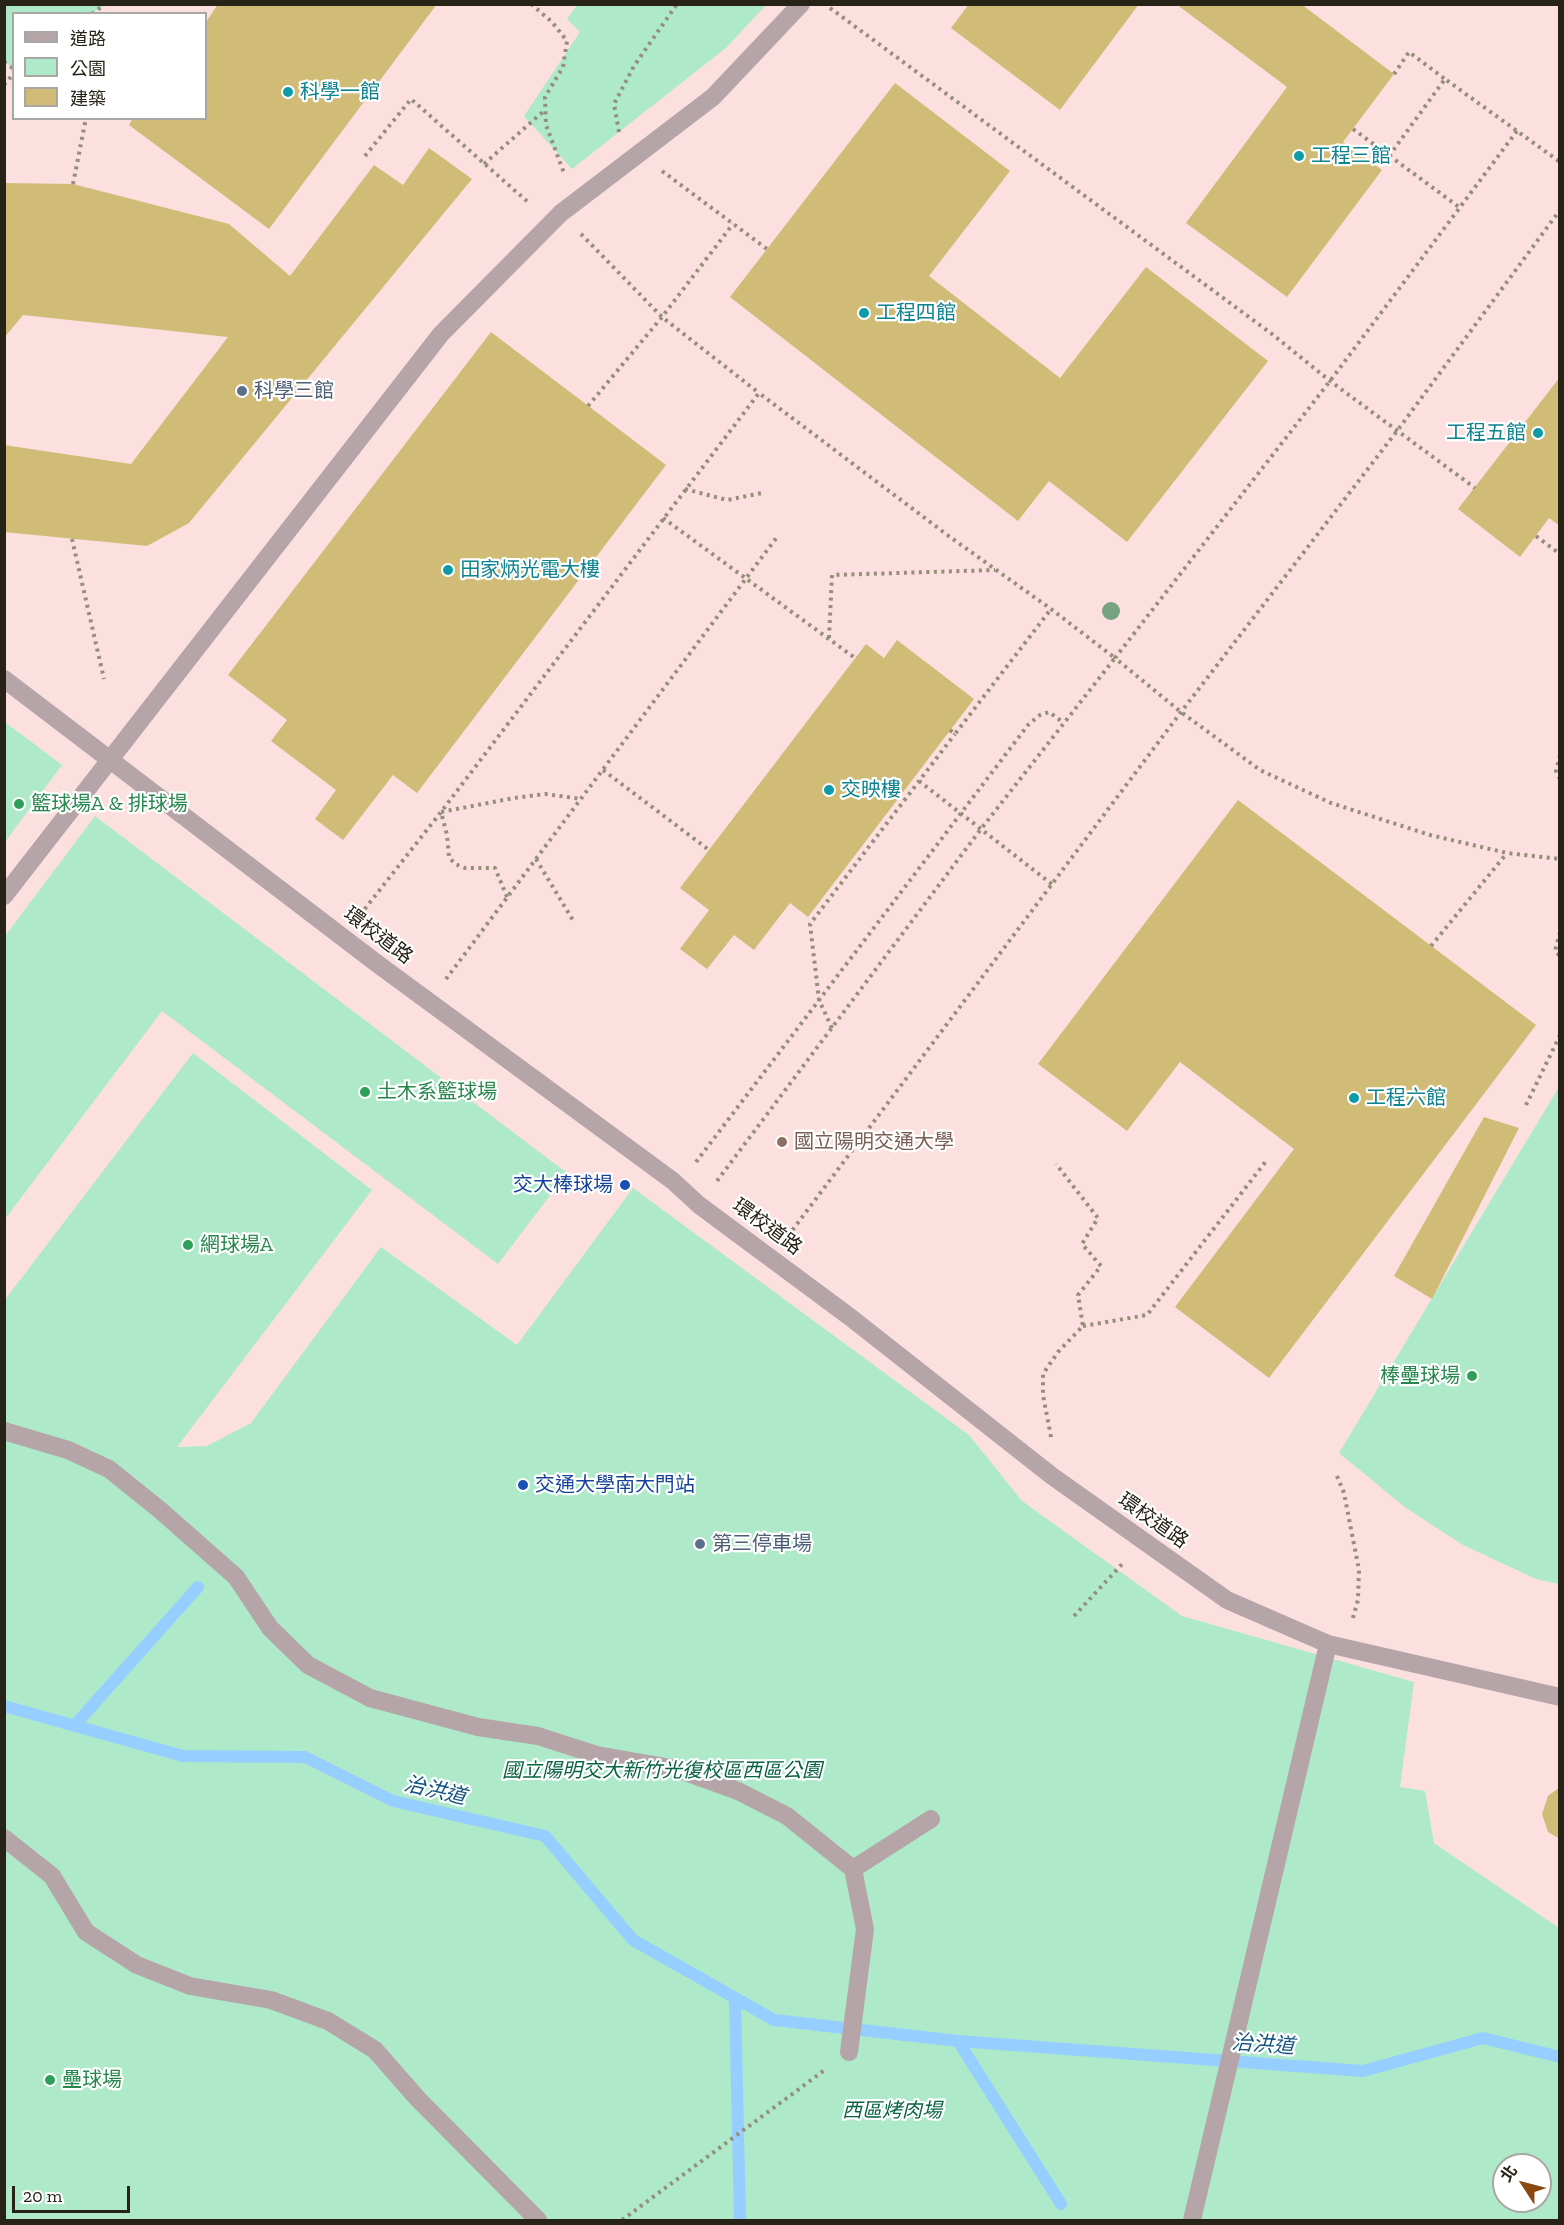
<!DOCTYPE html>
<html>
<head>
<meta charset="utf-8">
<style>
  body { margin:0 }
  #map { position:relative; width:1564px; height:2225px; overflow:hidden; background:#fbf1d1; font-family:"Zilla Slab","Noto Sans TC",serif }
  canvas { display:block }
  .frame { position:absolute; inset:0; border:6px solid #272317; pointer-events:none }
  .legend { position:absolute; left:12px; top:12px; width:195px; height:108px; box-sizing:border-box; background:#fff; border:2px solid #a9a7a2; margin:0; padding:8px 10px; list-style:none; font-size:18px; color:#272317 }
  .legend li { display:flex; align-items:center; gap:12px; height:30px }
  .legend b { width:30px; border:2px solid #a9a7a2 }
  .north { position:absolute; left:1492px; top:2153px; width:60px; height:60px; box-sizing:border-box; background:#fff; border:2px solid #a9a7a2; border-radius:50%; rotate:306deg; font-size:16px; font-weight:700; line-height:24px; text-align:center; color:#272317 }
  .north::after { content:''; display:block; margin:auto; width:21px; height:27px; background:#894a11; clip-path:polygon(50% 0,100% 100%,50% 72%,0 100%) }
  .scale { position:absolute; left:12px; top:2186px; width:118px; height:27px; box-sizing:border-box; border:3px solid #272317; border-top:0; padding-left:8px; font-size:18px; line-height:21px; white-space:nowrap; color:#272317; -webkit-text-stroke:4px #fff; paint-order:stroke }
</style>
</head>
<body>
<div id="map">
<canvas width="1564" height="2225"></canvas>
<div class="frame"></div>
<ul class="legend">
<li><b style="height:8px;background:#b5a5a9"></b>道路</li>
<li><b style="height:16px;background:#aeeac9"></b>公園</li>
<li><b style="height:16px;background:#d0bc77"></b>建築</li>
</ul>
<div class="north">北</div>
<div class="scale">20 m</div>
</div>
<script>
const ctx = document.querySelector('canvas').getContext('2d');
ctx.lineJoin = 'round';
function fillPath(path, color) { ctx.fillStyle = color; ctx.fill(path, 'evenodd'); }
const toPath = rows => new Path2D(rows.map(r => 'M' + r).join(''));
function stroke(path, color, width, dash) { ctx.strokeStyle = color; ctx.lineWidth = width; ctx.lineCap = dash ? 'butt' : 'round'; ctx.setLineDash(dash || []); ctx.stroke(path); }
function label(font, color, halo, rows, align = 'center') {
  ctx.font = font + ' "Zilla Slab","Noto Sans TC",serif'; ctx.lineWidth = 4.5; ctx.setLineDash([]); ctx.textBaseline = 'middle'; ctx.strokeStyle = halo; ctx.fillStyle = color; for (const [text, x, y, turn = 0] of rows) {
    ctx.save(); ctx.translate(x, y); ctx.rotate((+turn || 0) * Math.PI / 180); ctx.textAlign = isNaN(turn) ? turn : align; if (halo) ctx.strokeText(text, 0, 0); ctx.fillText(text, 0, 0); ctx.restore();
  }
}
fillPath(toPath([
  [5,5,1559,5,1559,2220,5,2220],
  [14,14,206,14,206,118,14,118],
  [1504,2165,1540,2165,1540,2201,1504,2201]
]), '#fbe0df');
fillPath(toPath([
  [4,5,5,4,105,5,92,13,14,14,13,69,5,61],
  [577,5,577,4,766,5,727,47,572,169,524,116,580,32,567,19],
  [5,722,62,765,5,842],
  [95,816,567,1173,498,1264,162,1011,5,1219,5,936],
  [193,1053,372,1190,177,1447,207,1446,251,1423,381,1247,517,1345,633,1188,969,1435,1022,1501,1182,1616,1414,1682,1400,1787,1425,1791,1434,1843,1559,1928,1559,2220,5,2220,4,1301],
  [1504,2165,1540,2165,1540,2201,1504,2201],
  [1559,1087,1559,1584,1536,1579,1463,1545,1406,1508,1339,1453]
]), '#aeeac9');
stroke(toPath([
  [4,1706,183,1756,305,1757,393,1801,545,1836,633,1940,774,2020,958,2041,1363,2071,1483,2038,1560,2057],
  [75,1725,198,1587],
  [735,1998,740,2220],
  [958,2041,1061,2204]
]), '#95ceff', 12);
fillPath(toPath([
  [218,4,437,4,269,229,129,125,133,118,206,118,206,22],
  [969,4,1139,4,1060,110,951,28],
  [1176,4,1301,4,1394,74,1343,142,1382,170,1287,297,1186,223,1287,87],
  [895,83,1010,171,929,276,1060,378,1146,267,1268,361,1127,542,1049,481,1018,521,730,297],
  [429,148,472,179,189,523,147,546,4,532,4,445,131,464,228,337,23,315,4,338,4,183,73,184,229,224,290,276,374,165,403,185],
  [491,332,666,465,417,793,393,775,343,840,315,819,336,790,271,741,287,720,228,675],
  [1560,377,1560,526,1549,518,1520,557,1458,509],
  [897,640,974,699,808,917,790,903,754,950,734,935,707,969,680,949,709,910,680,888,866,644,884,658],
  [1238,800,1536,1025,1269,1378,1175,1307,1294,1149,1180,1062,1127,1131,1038,1064],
  [1484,1117,1519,1128,1432,1299,1394,1276],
  [1560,1787,1560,1839,1548,1832,1542,1814,1548,1796]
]), '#d0bc77');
stroke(toPath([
  [531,4,552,22,567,41,563,67,545,97,546,125,564,173],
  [830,8,1272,334,1330,381,1475,488],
  [92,14,105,4],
  [4,62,14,69],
  [1394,74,1409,52,1445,79],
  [4,85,14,73],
  [1353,129,1459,207],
  [1517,131,1330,381,1115,658,1181,712,1260,770,1331,803,1430,835,1507,853,1560,859],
  [619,132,614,104,634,66,677,4],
  [365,156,411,99,529,203],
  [1389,156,1445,79,1560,162],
  [484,164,545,110],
  [662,171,767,249],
  [73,184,86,118],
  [581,234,662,317,759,393],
  [588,406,662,317,733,224],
  [685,489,727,500,762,493],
  [663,518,855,658],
  [1536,536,1560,554],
  [72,539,104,679],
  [829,638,832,575,995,570],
  [950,730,955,734,1051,609],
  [1560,755,1556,771,1560,779],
  [603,770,709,850],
  [919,781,1053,885],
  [536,859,574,922],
  [507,897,495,868,465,868,455,864,449,857,447,835,441,812,514,798,545,794,582,799],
  [360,915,441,812,759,393,950,537,1051,609,1115,658,981,829,717,1181],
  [1560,932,1555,951,1560,956],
  [1431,946,1507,853],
  [446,979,777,537],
  [832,1028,819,1000,810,924,955,734],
  [1526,1105,1560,1035],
  [696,1162,1028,725,1040,715,1049,712,1064,723],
  [788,1236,1181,712,1397,431,1560,210],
  [1083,1326,1147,1315,1267,1160],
  [1051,1437,1043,1395,1043,1374,1058,1352,1083,1326,1078,1295,1101,1266,1082,1244,1098,1218,1056,1164],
  [1337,1476,1344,1493,1359,1570,1358,1600,1352,1621],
  [1074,1616,1124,1562],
  [622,2220,826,2069]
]), '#958e78', 4, [3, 4.5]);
stroke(toPath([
  [4,679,379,965,673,1181,699,1205,850,1317,1052,1476,1227,1600,1328,1644,1560,1697],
  [4,896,441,334,561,213,713,97,801,4],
  [4,1431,68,1450,109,1469,160,1510,236,1577,270,1628,308,1665,370,1698,478,1727,538,1736,597,1755,677,1769,738,1791,787,1816,853,1869,865,1929,849,2052],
  [4,1838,52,1876,86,1932,137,1965,190,1986,271,2000,328,2021,375,2050,418,2099,538,2220],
  [853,1869,931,1819],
  [1192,2220,1328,1644]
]), '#b5a5a9', 18);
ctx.fillStyle = '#75a382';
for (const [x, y] of [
  [1111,611]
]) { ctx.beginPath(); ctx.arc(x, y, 9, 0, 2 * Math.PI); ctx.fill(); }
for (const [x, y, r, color] of [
  [288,92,6,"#0f9aa8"],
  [1299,156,6,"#0f9aa8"],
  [864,313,6,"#0f9aa8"],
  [242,391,6,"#5c6f8a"],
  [1538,433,6,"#0f9aa8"],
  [448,570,6,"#0f9aa8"],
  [829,790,6,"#0f9aa8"],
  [19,804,6,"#2e9e5b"],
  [365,1092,6,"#2e9e5b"],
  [1354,1098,6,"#0f9aa8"],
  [782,1142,6,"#8d6e63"],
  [625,1185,6,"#1a4fb4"],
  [188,1245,6,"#2e9e5b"],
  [1472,1376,6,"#2e9e5b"],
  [523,1485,6,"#1a4fb4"],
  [700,1544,6,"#5c6f8a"],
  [50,2080,6,"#2e9e5b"]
]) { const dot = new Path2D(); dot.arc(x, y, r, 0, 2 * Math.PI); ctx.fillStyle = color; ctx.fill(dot); stroke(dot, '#fff', 2); }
label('20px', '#0d838f', '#fff', [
  ["科學一館",300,92],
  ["工程三館",1311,156],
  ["工程四館",876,313],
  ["工程五館",1526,433,"right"],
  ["田家炳光電大樓",460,570],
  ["交映樓",841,790],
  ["工程六館",1366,1098]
], 'left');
label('20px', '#4e5e75', '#fff', [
  ["科學三館",254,391],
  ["第三停車場",712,1544]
], 'left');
label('20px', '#27864d', '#fff', [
  ["籃球場A & 排球場",31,804],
  ["土木系籃球場",377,1092],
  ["網球場A",200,1245],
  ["棒壘球場",1460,1376,"right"],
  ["壘球場",62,2080]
], 'left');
label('20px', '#272317', '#fff', [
  ["環校道路",378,936,37],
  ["環校道路",767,1227,36],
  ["環校道路",1153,1521,35]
]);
label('20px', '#785e54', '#fff', [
  ["國立陽明交通大學",794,1142]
], 'left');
label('20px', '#164399', '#fff', [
  ["交大棒球場",613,1185],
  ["交通大學南大門站",535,1485,"left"]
], 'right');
label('italic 20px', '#086341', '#fff', [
  ["國立陽明交大新竹光復校區西區公園",662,1771],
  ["西區烤肉場",892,2111]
]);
label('italic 21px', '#135380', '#fff', [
  ["治洪道",435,1791,13],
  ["治洪道",1263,2045,4]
]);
</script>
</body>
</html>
